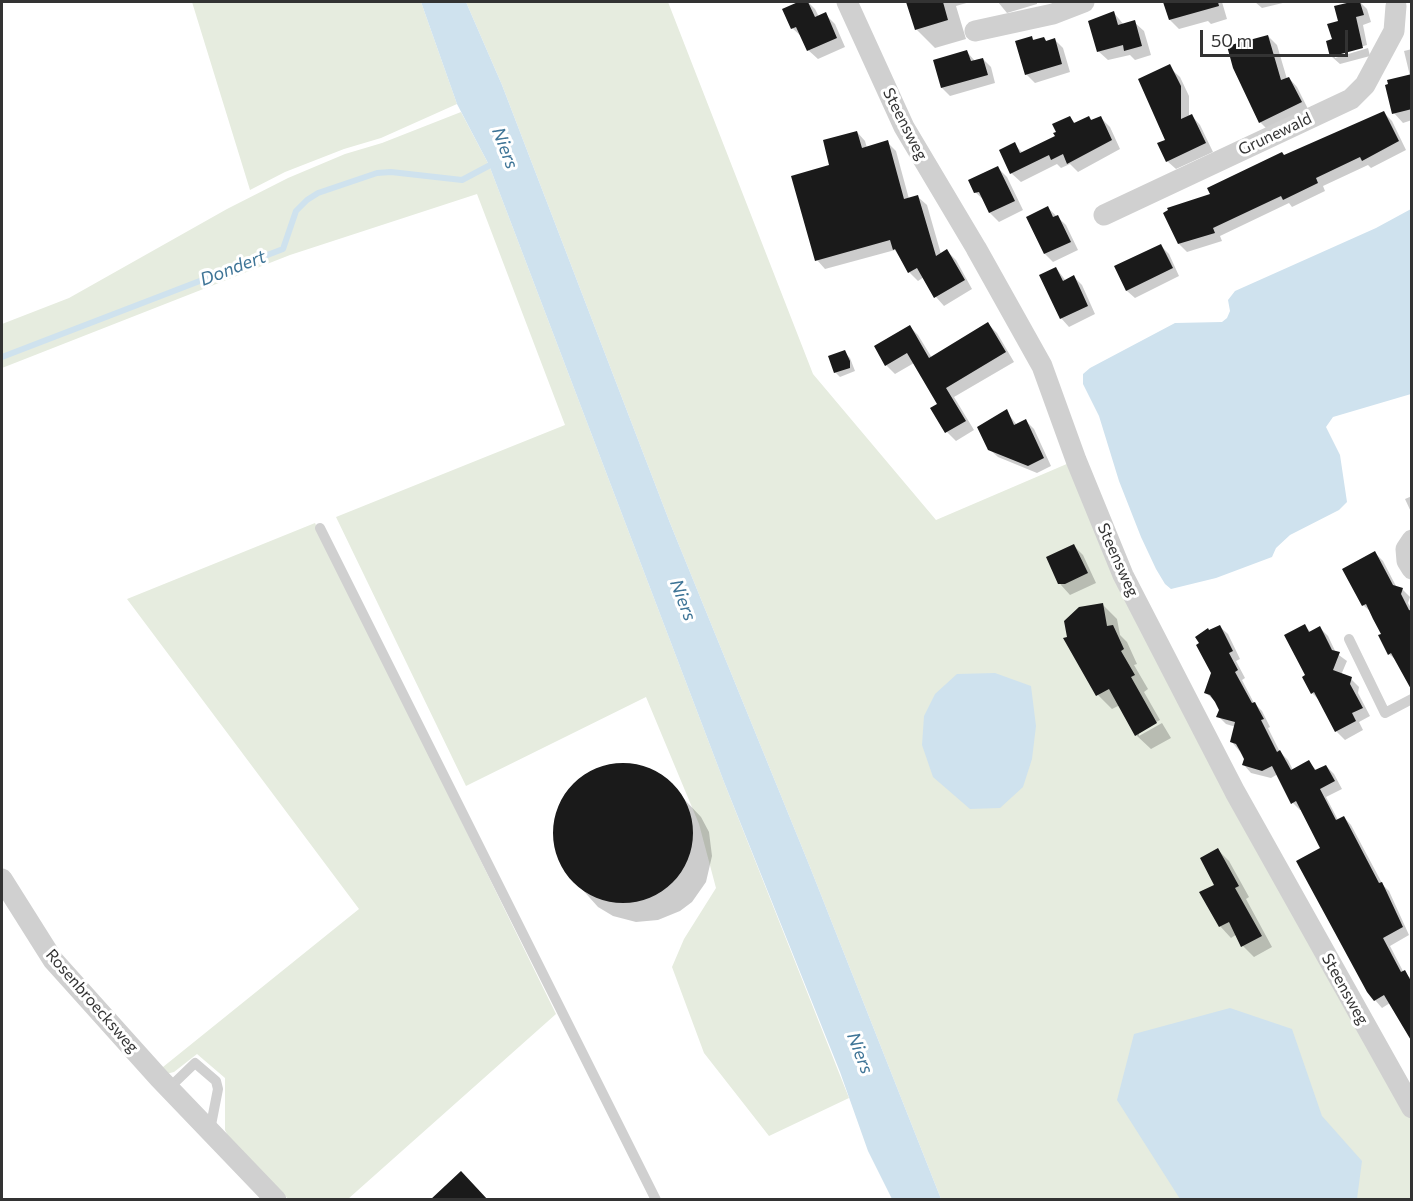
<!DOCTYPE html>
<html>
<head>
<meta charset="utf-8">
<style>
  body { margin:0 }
  #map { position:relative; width:1413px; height:1201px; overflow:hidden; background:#fff; font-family:Commissioner,sans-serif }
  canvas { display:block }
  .frame { position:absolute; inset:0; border:3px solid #333; pointer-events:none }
  .scale { position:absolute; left:1200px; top:30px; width:148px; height:27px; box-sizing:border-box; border:3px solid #333; border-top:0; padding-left:8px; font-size:18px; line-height:21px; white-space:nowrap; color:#333; -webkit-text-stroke:4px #fff; paint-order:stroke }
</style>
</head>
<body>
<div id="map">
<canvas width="1413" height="1201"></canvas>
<div class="frame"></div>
<div class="scale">50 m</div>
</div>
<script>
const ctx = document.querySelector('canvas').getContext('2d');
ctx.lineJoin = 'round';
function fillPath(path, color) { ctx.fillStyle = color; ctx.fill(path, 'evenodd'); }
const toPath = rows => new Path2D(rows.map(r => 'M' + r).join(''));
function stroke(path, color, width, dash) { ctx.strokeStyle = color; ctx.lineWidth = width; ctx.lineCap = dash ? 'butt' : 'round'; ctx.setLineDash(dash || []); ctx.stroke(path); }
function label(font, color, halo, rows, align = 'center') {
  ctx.font = font + ' Commissioner,sans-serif'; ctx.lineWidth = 6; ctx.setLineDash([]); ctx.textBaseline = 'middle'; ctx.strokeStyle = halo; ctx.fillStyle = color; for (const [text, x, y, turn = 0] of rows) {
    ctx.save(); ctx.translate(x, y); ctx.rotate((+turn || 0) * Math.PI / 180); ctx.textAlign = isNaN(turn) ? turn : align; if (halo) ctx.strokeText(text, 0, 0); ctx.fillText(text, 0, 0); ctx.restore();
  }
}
fillPath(toPath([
  [192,2,421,2,457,104,381,138,344,149,285,172,250,190],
  [466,2,668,2,813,374,936,520,1076,460,1123,575,1411,1108,1411,1199,941,1199,810,867,670,523,502,85],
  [461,112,489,165,724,782,849,1098,769,1136,704,1053,672,967,684,939,716,888,699,824,646,697,466,786,336,517,565,425,477,194,290,255,2,368,2,324,69,298,227,209,288,178,345,154,382,143],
  [315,523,556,1014,348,1199,288,1199,229,1138,225,1130,225,1078,197,1054,174,1072,162,1075,158,1071,359,909,127,599]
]), '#e6ecdf');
fillPath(toPath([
  [421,2,466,2,502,85,670,523,810,867,941,1199,892,1199,868,1151,840,1072,724,782,489,165,457,104],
  [1411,209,1411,394,1333,417,1326,427,1340,455,1347,502,1339,510,1290,535,1276,548,1272,557,1216,578,1171,589,1165,584,1156,569,1141,537,1119,481,1099,416,1083,384,1083,374,1090,368,1175,323,1222,322,1227,318,1230,311,1228,300,1235,291,1376,228],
  [995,673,1031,686,1036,726,1032,759,1023,787,1000,808,970,809,933,777,922,745,924,716,935,694,957,674],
  [1230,1008,1292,1029,1322,1116,1362,1161,1357,1199,1180,1199,1117,1100,1134,1034]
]), '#cfe2ee');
fillPath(toPath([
  [802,2,808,2,815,9,819,17,825,14,835,24,845,47,818,59,808,50,802,37,792,28,784,10],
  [908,2,970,2,956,6,966,39,935,48,916,29],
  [998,2,1037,2,1037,4,1007,13],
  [1165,2,1222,2,1227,19,1211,24,1208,21,1179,29,1170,20],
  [1255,2,1287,2,1262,8],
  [1360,2,1367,9,1371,22,1363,25,1367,45,1335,54,1335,58,1368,48,1370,56,1340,64,1332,57,1328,42,1333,41,1340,22,1336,7],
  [1114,13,1124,25,1134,22,1144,31,1151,55,1135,60,1130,55,1108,60,1098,51],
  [1268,36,1277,45,1287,79,1289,78,1297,87,1309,111,1269,131,1260,122],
  [1032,38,1035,41,1044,39,1047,42,1055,40,1063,48,1070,72,1035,83,1026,74],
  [1412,49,1412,120,1403,123,1394,113,1410,76,1404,51],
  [967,52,975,61,983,59,991,67,995,83,950,96,942,88,935,61],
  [1170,68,1180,77,1189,96,1189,117,1192,116,1200,125,1213,152,1176,169,1167,161],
  [1384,113,1392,121,1406,150,1371,168,1368,165,1323,186,1325,191,1292,207,1289,203,1220,236,1222,241,1187,252,1179,244,1212,195,1285,157],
  [1069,117,1076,124,1089,118,1093,121,1100,117,1110,127,1120,149,1078,172,1070,164,1061,168,1057,164,1021,182,1011,173,1014,144,1023,153,1057,137],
  [857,132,865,141,867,148,887,142,896,151,909,199,918,197,927,205,941,254,947,251,956,260,972,289,944,306,936,297,924,277,918,281,909,272,895,250,825,269,817,260,831,166],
  [998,168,1007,177,1023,210,999,222,990,213,985,201,975,192],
  [1048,208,1066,225,1078,250,1053,262,1045,254],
  [1161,246,1169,254,1179,276,1135,298,1127,291,1116,267],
  [1056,268,1066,281,1074,277,1082,285,1095,314,1069,327,1061,318],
  [988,324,997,333,1014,362,954,397,974,430,956,441,947,432,939,404,914,363,895,374,886,365,909,326,918,335,932,358],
  [845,353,850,358,855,371,840,377,835,372],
  [1006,411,1017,425,1026,421,1034,429,1051,466,1037,473,998,457,989,449],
  [1412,496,1412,514,1405,499],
  [1074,546,1083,555,1096,583,1070,595,1061,585,1048,558],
  [1375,553,1383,561,1397,588,1402,589,1410,597,1408,603,1412,610,1412,689,1398,662,1389,654,1383,634,1372,613,1363,605],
  [1102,604,1117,619,1120,635,1127,642,1137,664,1134,665,1148,689,1144,692,1160,720,1139,732,1139,736,1162,723,1171,738,1151,749,1136,735,1120,705,1112,709,1098,695],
  [1304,626,1311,632,1320,628,1328,636,1336,653,1347,661,1341,675,1351,679,1359,687,1358,693,1370,716,1359,722,1363,730,1345,740,1336,731,1320,701,1312,693,1307,676],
  [1220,627,1228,634,1240,659,1236,661,1245,678,1242,680,1254,703,1262,711,1270,727,1268,728,1280,752,1288,760,1293,770,1309,762,1317,771,1326,766,1334,774,1342,789,1326,797,1338,820,1344,817,1351,825,1383,885,1389,891,1409,935,1390,946,1404,973,1412,979,1412,1039,1390,1003,1382,1008,1375,1000,1322,848,1302,810,1300,810,1293,803,1278,774,1271,778,1251,773,1244,765,1246,759,1231,741,1236,727,1226,724,1218,716,1220,710,1215,701,1206,693,1213,673],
  [629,765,644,767,665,779,701,817,709,832,712,856,706,882,692,902,680,911,658,920,636,922,613,916,598,907,563,868,555,846,554,822,565,794,582,777,604,766],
  [1218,850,1229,861,1249,897,1246,899,1272,947,1254,957,1243,946,1237,934,1231,938,1220,926,1216,885]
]), '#0003');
stroke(toPath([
  [2,357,283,249,296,211,307,200,318,193,377,173,391,172,462,180,494,163]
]), '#cfe2ee', 6);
fillPath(toPath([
  [798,2,808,2,815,17,826,12,837,38,807,51,796,27,791,29,782,9],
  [906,2,943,2,948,20,915,30],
  [1163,2,1218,2,1219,6,1169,20],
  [1351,2,1360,2,1364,15,1356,17,1363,48,1330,57,1326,41,1332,39,1327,24,1338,21,1334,6],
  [1114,11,1118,25,1135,20,1142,46,1124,51,1123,45,1097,52,1088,21],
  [1268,35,1281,80,1289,77,1302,102,1259,123,1233,68,1227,46],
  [1032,36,1033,40,1044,37,1046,41,1055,38,1062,64,1025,75,1015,41],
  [967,50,971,61,983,58,988,75,941,88,933,60],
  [1170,64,1181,86,1181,119,1192,114,1206,143,1166,162,1157,143,1165,140,1138,79],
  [1412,74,1412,109,1392,114,1385,85,1388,84,1387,80],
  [1384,111,1399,141,1362,161,1360,157,1316,178,1318,183,1283,200,1281,196,1213,228,1215,233,1178,244,1163,213,1168,210,1167,208,1210,194,1207,188,1282,152,1284,155],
  [1070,116,1074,123,1089,116,1091,120,1101,116,1112,140,1067,164,1063,154,1051,160,1049,155,1010,174,999,150,1015,142,1020,153,1055,136,1053,133,1056,132,1052,124],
  [857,131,862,148,888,140,904,199,918,195,936,256,947,249,965,280,934,298,917,268,908,273,895,249,893,250,890,240,815,261,791,176,829,165,823,140],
  [998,166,1015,201,989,213,979,192,974,193,968,180],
  [1048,206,1053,217,1058,215,1071,242,1044,254,1026,217],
  [1161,244,1173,268,1126,291,1114,266],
  [1056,267,1063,281,1074,275,1088,306,1060,319,1039,275],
  [988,322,1006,352,946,388,966,421,945,433,930,408,937,404,907,353,885,366,874,346,910,325,929,358],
  [845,350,850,361,850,368,834,373,828,356],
  [1007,409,1014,425,1026,419,1044,458,1028,466,988,450,977,427],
  [1074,544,1088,573,1065,584,1058,584,1046,557],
  [1375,551,1393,585,1403,588,1401,594,1409,610,1412,611,1412,691,1391,653,1388,655,1378,635,1381,634,1373,619,1366,604,1362,606,1342,569],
  [1103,603,1107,626,1113,625,1124,649,1121,651,1135,675,1131,677,1157,723,1135,736,1109,689,1096,696,1063,638,1067,637,1064,621,1079,607],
  [1305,624,1309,632,1320,626,1332,650,1340,652,1333,670,1352,677,1350,684,1363,708,1352,713,1356,721,1335,732,1314,692,1311,694,1302,677,1305,675,1284,635],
  [1220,625,1233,651,1229,653,1238,670,1235,672,1252,703,1255,702,1259,710,1264,719,1261,720,1277,752,1280,750,1291,770,1309,760,1315,770,1326,765,1335,781,1320,789,1336,820,1344,816,1379,883,1382,882,1403,927,1383,938,1401,972,1405,970,1412,983,1412,1042,1384,995,1374,1001,1367,992,1296,861,1320,848,1296,801,1291,804,1272,766,1262,771,1242,765,1244,759,1240,751,1236,744,1230,742,1235,722,1216,717,1219,710,1215,702,1210,695,1204,693,1211,673,1196,645,1199,643,1195,637,1208,628,1209,630],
  '553 833a70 70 0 1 1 140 0a70 70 0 1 1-140 0Z',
  [1218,848,1239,886,1235,888,1262,936,1241,947,1229,922,1219,927,1199,892,1214,885,1200,858],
  [461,1171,488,1200,430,1200]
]), '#1a1a1a');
stroke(toPath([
  [320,528,656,1200],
  [1349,639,1385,713,1412,699],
  [169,1088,195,1063,216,1081,218,1089,210,1130]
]), '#d0d0d0', 10);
stroke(toPath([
  [847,2,904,127,976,248,1042,366,1076,460,1123,575,1235,792,1412,1108],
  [975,31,1053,14,1084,2],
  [1104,215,1351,99,1365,85,1394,31,1396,6],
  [1412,540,1406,549,1407,561,1412,569],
  [2,879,53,960,159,1078,276,1200]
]), '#d0d0d0', 21);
label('16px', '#333', '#fff', [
  ["Steensweg",905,124,63],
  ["Grunewald",1275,134,-25],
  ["Steensweg",1118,560,66],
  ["Steensweg",1345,989,61],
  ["Rosenbroecksweg",92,1001,49]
]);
label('italic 18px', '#3f7597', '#fff', [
  ["Niers",505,148,69],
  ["Dondert",233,268,-21],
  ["Niers",683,600,69],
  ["Niers",860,1053,69]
]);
</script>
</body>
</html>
